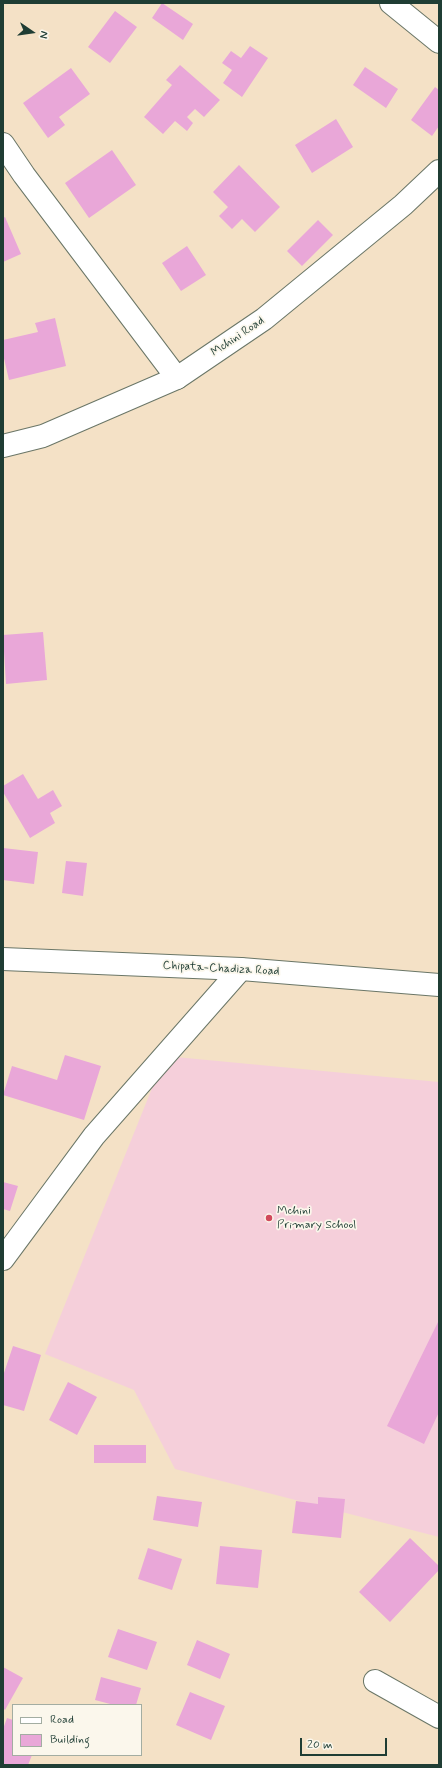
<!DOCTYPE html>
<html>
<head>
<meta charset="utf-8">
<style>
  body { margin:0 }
  #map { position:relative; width:442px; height:1768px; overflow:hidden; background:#f4e1c6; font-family:Mynerve,sans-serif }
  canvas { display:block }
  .frame { position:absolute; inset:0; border:4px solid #1f3d34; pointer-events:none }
  .legend { position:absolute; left:12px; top:1704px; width:130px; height:52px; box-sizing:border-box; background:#fbf7ec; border:1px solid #a3ada2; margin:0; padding:5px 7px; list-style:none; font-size:12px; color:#1f3d34 }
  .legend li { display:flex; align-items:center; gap:8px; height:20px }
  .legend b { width:20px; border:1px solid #a3ada2 }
  .north { position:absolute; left:12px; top:12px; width:40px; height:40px; -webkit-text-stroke:3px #fbf7ec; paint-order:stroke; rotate:103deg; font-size:11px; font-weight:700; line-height:16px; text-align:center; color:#1f3d34 }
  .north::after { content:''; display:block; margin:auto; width:14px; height:18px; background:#1f3d34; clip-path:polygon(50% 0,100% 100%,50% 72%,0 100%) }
  .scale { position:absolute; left:300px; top:1738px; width:87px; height:18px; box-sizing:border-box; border:2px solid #1f3d34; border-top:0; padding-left:5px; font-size:12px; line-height:14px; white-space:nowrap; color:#1f3d34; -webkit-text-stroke:3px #fbf7ec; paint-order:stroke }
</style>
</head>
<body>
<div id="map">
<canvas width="442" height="1768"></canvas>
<div class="frame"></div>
<ul class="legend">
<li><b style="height:5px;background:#fff"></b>Road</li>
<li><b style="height:11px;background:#e9a7d8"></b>Building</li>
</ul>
<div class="north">N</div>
<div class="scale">20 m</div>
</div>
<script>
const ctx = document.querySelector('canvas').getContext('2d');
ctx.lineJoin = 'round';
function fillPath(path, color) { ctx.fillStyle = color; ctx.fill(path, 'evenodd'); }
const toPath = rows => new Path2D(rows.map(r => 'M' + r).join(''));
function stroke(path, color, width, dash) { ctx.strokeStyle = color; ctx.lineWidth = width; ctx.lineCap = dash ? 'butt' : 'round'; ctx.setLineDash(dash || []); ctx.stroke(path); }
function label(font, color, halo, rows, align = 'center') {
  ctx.font = font + ' Mynerve,sans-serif'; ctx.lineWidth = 3.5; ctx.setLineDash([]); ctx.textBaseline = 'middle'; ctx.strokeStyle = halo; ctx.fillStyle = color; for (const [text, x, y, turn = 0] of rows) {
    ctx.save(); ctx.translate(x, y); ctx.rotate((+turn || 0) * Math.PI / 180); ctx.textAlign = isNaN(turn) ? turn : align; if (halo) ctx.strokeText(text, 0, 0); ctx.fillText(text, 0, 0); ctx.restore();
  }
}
fillPath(toPath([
  [165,1056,439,1082,439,1537,175,1469,134,1390,45,1354]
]), '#f5cfda');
fillPath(toPath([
  [162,3,193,24,183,40,152,18],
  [115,11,137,27,110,63,88,47],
  [250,46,268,58,242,97,223,83,232,70,222,63,231,51,241,58],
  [180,65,220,100,204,117,195,109,187,117,193,123,187,131,175,121,163,134,144,117,172,85,166,80],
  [365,67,398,89,386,108,353,85],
  [71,68,90,94,59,117,65,125,48,138,23,103],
  [435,87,439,90,439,126,432,136,411,120],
  [336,119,353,147,312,173,295,145],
  [112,150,136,185,89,218,65,183],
  [239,165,280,207,255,232,242,219,232,229,219,216,228,207,213,192],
  [5,217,21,254,3,262,3,218],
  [318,220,333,235,302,266,287,251],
  [187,246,206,275,181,291,162,263],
  [55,318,66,366,9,380,3,354,3,340,38,332,35,323],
  [43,632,47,680,6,684,3,635],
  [23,774,38,799,53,790,62,806,50,813,55,823,30,838,3,792,3,786],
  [3,848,38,852,34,884,3,880],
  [66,861,87,863,83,896,62,893],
  [65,1055,101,1066,84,1120,3,1095,12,1066,57,1080],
  [3,1182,18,1186,10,1211,3,1209],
  [439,1320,439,1412,424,1444,387,1426],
  [13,1346,41,1355,24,1411,3,1405,3,1376],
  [68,1382,97,1397,77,1435,49,1420],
  [94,1445,146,1445,146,1463,94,1463],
  [157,1496,202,1502,198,1527,153,1520],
  [318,1497,345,1499,341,1538,292,1533,296,1501,318,1504],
  [410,1538,439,1566,439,1570,390,1622,359,1592],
  [220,1546,262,1550,258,1588,216,1584],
  [148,1548,182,1559,172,1590,138,1579],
  [118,1629,157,1642,147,1670,108,1657],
  [197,1640,230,1654,220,1679,187,1665],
  [3,1667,23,1678,5,1710,3,1708],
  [101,1677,141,1688,136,1705,114,1705,95,1700],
  [190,1692,225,1706,211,1740,176,1725],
  [7,1718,13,1720,13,1755,32,1755,28,1765,3,1765,3,1729]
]), '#e9a7d8');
const minor = toPath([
  [391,3,439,42],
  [3,144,24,175,177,378],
  [3,1259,94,1136,241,969],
  [375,1681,439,1717]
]);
const tertiary = toPath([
  [3,446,43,436,177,378,264,319,403,205,439,171]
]);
const secondary = toPath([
  [3,959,241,969,439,985]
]);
stroke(minor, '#6a7667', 24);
stroke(tertiary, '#6a7667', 24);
stroke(secondary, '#6a7667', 24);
stroke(minor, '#fff', 22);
stroke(tertiary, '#fff', 22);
stroke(secondary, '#fff', 22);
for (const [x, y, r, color] of [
  [269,1218,4,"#d1495b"]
]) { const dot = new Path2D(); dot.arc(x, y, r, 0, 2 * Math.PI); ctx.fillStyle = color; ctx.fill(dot); stroke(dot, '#fbf7ec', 1.5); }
label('12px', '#1f3d34', '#fbf7ec', [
  ["Mchini Road",238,337,-34],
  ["Chipata-Chadiza Road",221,969,3]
]);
label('12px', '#1f3d34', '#fbf7ec', [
  ["Mchini",277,1211],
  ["Primary School",277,1225]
], 'left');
</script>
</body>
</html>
